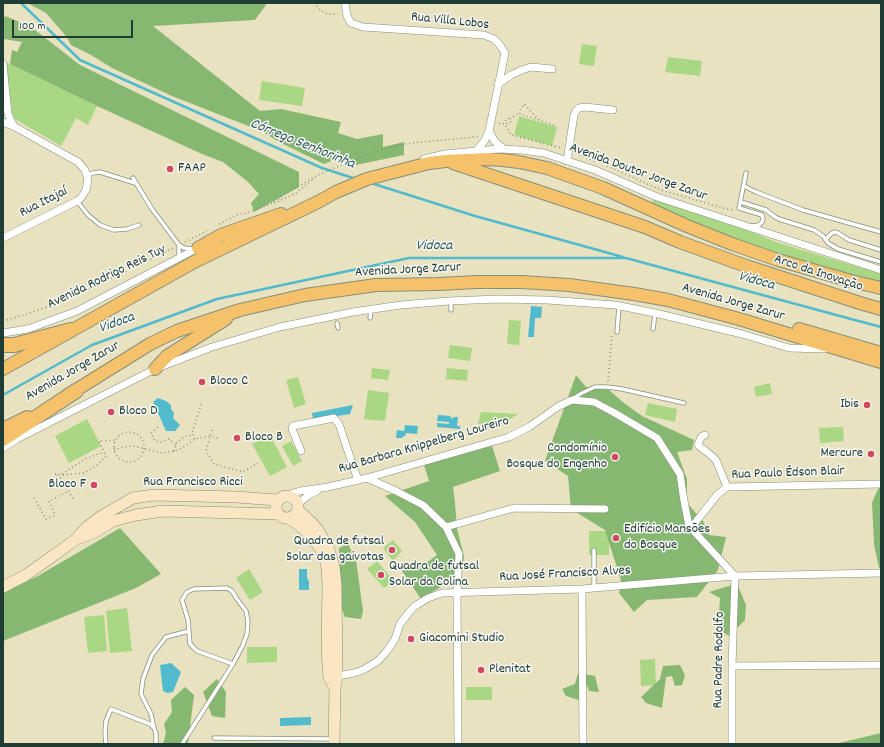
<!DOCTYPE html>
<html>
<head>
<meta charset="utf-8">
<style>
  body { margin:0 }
  #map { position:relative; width:884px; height:747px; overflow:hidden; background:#e9e2c1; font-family:Dekko,sans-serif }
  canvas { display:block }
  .frame { position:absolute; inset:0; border:4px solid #1f3d34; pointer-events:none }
  .scale { position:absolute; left:12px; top:20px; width:121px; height:18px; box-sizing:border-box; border:2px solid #1f3d34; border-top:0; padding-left:5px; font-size:12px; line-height:14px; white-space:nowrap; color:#1f3d34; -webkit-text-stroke:3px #f6f6f2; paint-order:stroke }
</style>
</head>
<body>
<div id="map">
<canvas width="884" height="747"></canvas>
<div class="frame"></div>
<div class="scale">100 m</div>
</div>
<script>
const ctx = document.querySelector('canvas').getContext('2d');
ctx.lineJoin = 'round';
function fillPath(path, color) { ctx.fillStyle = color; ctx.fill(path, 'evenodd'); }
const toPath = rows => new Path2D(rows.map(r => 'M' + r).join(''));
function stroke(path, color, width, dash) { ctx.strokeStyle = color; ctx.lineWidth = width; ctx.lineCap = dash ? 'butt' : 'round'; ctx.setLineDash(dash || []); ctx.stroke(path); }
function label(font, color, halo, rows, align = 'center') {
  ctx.font = font + ' Dekko,sans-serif'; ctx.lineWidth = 3; ctx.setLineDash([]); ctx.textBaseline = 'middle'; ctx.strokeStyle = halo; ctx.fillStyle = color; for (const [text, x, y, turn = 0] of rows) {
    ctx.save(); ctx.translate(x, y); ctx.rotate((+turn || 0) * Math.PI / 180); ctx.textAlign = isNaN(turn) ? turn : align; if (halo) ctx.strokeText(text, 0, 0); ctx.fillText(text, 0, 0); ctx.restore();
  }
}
fillPath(toPath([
  [582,44,597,46,594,66,579,64],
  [668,57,702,61,700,76,665,72],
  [5,62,10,64,97,106,88,125,76,118,61,146,13,118],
  [262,81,305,88,302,106,259,100],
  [519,116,557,127,552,146,514,135],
  [654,199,712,218,754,233,776,242,881,274,881,282,876,282,805,263,748,244,687,220,656,205,652,202],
  [509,320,521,321,519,345,507,344],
  [450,345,472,348,470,361,448,358],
  [372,368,390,370,388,380,371,378],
  [447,368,468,370,467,381,446,379],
  [298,377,306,404,294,408,286,380],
  [770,383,772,394,756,397,754,387],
  [368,390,389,393,385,421,364,419],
  [648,403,677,409,675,422,645,415],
  [481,412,518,414,501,425,476,432],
  [87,419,101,446,69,463,55,436],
  [843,427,844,441,820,443,819,428],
  [270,435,287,467,270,476,252,444],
  [291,441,302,461,293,466,282,446],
  [589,531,609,531,609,555,589,555],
  [393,540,402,551,393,561,383,548],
  [377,561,394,581,384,588,367,569],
  [249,569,263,592,250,600,236,578],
  [127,608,132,651,110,653,106,611],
  [104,615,107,651,88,653,84,617],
  [247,647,277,647,277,662,247,663],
  [655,659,656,685,641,686,640,660],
  [466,687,492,687,492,700,466,700]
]), '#aad783');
fillPath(toPath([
  [27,3,264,3,266,5,255,20,153,26,260,111,281,109,341,122,338,133,357,139,383,134,383,147,404,142,404,155,356,165,334,160,324,164,281,143,261,131,172,96,112,68,91,55,71,45,66,36,46,13],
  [5,16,30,26,80,65,299,172,299,187,254,212,251,203,259,194,247,181,223,162,202,154,97,106,10,64,12,50,17,52,22,42,4,39,3,37,3,19],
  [576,375,586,387,609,390,624,403,642,416,694,440,692,450,677,452,687,479,687,503,703,521,709,535,726,537,718,570,697,597,647,600,634,612,619,593,621,580,605,530,571,509,568,476,545,461],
  [492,446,500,471,453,487,455,503,457,529,464,556,462,574,421,599,402,571,414,561,421,567,437,555,415,522,385,496,429,481,423,462],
  [881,482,881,569,879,568,874,544,872,503],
  [120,528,161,574,136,588,3,641,3,592,36,577],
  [348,544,356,560,363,611,361,619,345,617,341,607,339,548],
  [732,585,738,586,746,605,745,620,729,636,718,629,720,598,709,592],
  [680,665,685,675,682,685,675,686,672,676,666,677,662,708,646,703,641,697,660,679,663,666],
  [578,673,595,676,599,692,589,691,587,685,581,687,579,700,566,696,562,689,575,684],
  [217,679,226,692,225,718,212,716,203,692],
  [185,687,194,695,188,743,186,744,163,744,166,733,164,724,172,712,171,700],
  [881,733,881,744,835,744]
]), '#87b871');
fillPath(toPath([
  [531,306,542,307,541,318,535,318,534,337,528,337],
  [158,398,166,401,171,405,171,409,174,413,173,418,180,425,175,431,166,431,153,402],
  [353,405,350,414,313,420,312,413],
  [438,415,451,416,450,418,453,418,454,417,458,417,457,426,460,426,460,429,437,427,437,423,449,424,449,422,437,421],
  [405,425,418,426,417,434,406,433,405,436,403,436,403,438,396,438,397,430,404,431],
  [299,569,307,569,307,578,309,581,309,590,299,590],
  [171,663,181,672,173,692,167,693,163,691,160,665],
  [311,717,311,725,280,726,280,718]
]), '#51bbcd');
stroke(toPath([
  [21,3,80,60,322,168,356,179],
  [371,183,475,216,623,257],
  [3,395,92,345,217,299,409,258,626,258,851,319,881,327]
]), '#51bbcd', 2.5);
const lane = toPath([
  [746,173,739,208,762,215,763,219,762,222,759,225,751,226],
  [87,175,93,173,100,172,135,183],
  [133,178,152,209,179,245,184,248,193,249],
  [744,186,756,192,803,210,881,232],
  [77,201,88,215,100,225,114,230,127,229,139,225],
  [741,202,766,210,775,217,779,219,814,230,823,236,828,243,838,249,881,262],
  [826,239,832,233,834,232,838,233,849,240,881,250],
  [178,258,179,253,179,245],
  [451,301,451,310],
  [370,318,371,309],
  [337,323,338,328],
  [653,329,655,314],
  [617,332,619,306],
  [572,399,582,393,595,387,607,387,622,389,684,403],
  [594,550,594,588],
  [154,728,151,714,141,694,143,679,152,655,166,637,189,631],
  [214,738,333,739],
  [106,744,105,733,106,721,111,709,150,724,154,728,156,734,156,744],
  [182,744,226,675,233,664,242,647,247,634,248,621,246,611,237,599,232,591,227,588,194,589,187,592,182,600,188,620,190,644,197,651,233,664]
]);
const street = toPath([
  [345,3,347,16,351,23,363,27,484,35,494,39,500,45,505,53,489,131,485,140,477,150],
  [3,64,8,114,12,123,15,127],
  [498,84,511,75,522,70,531,67,552,69],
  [3,122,15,127,78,162,85,170,88,180,86,190,81,198,77,201,3,238],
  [489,131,495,142,504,149],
  [424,159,445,154,498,149,521,150,544,153,595,170,657,197,881,270],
  [567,161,574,115,576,111,579,108,585,107,613,110],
  [3,333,28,329,77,311,198,248],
  [705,435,702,436,698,444,699,446,707,452,716,460,727,487],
  [3,448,17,439,155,369,212,347,280,327,353,312,401,305,449,301,498,299,547,300,615,305,655,313,742,334,789,348,825,349],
  [301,451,292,429,293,426,334,418,339,424,353,466,358,480],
  [367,478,396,491,423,505,446,527,459,554,457,592,458,744],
  [287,495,300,491,328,487,367,478,509,437,529,427,559,406,572,400,594,402,613,412,657,438,680,474,684,501,689,526,735,576],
  [298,505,300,502,309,495,317,491],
  [446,527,514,508,605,509],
  [691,528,717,495,727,487,881,484],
  [582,589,583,744],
  [732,666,881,665],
  [333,677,354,673,363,670,378,661,387,651,395,639,400,624,410,611,415,606,428,598,442,593,582,589,735,576,881,573],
  [732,744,732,666,735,576]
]);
const secondary = toPath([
  '276 507a11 11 0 1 1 22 0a11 11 0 1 1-22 0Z',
  [298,510,312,523,318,530,328,547,334,566,336,585,337,676,335,688,334,744],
  [287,518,295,522,309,534,320,548,326,562,327,569,328,584,327,652,329,677,335,688],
  [79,538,95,532,113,521,136,515,163,511,278,514],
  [3,587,26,575,43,563,75,540,87,527,100,517,133,498,154,495,236,497,277,500]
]);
const primary = toPath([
  [453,163,645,227,680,242,746,266,863,304,881,309],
  [198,248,221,235,281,214],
  [799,329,881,353],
  [3,369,194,262,318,202,336,192,367,179,429,163,446,161,487,159,503,160,519,162,547,168,603,188,687,226,732,244,778,260,823,273,851,281,881,288],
  [155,369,167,356,226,319],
  [68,395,150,344,177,331,240,310,305,295,376,285,439,284,477,282,522,282,569,285,634,294,668,300,739,319,881,362],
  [3,429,27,417]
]);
const highway = toPath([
  [3,345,14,345,71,330],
  [3,439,76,391]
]);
stroke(lane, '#84907a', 5);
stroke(street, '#84907a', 8);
stroke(secondary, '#84907a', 12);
stroke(primary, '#84907a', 14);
stroke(highway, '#84907a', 16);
stroke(toPath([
  [314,3,320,10,327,14,338,14],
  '505.5 121a2.5 2.5 0 1 1 5 0a2.5 2.5 0 1 1-5 0Z',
  [510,119,519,113],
  [539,120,520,114,520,110,524,104,539,120,556,126],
  [499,123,505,124,511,135,562,148],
  [575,153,596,162],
  [607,166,661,190,727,209,735,210],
  [274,203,286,198,296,193,315,178],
  [219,224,237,215,250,212,273,203,283,195,318,175,370,153,393,146,420,142,466,138,479,136],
  [185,242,207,231],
  [3,320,7,320,27,314,60,302,104,282,173,248],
  [608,381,612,335],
  [158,427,151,433,155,441,161,442,169,439,176,445],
  [212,430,206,451,214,464,243,472,258,463],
  '114 447a15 15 0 1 1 30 0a15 15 0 1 1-30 0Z',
  [195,439,192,433,202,402],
  [114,450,123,447,134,446,162,453,179,450,195,439,210,436,218,438],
  [174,451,177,442,186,436,193,435],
  [55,474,64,475,84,473,96,466,106,456,99,441,116,440],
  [62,474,85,459,104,452],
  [57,475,64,481,73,499],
  [34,498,46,519,55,515,49,501,69,491]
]), '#84907a', 1.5, [1, 3]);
stroke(lane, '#fff', 3.5);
stroke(street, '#fff', 7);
stroke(secondary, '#fbe6c4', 11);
stroke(primary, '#f6c16b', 12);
stroke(highway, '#f6c16b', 14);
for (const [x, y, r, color] of [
  [170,169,4,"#d1495b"],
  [202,382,4,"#d1495b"],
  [867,405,4,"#d1495b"],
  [111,412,4,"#d1495b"],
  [237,438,4,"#d1495b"],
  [871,454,4,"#d1495b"],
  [615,457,4,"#d1495b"],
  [94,485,4,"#d1495b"],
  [616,538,4,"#d1495b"],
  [392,550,4,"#d1495b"],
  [381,575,4,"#d1495b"],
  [411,639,4,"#d1495b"],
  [481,670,4,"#d1495b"]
]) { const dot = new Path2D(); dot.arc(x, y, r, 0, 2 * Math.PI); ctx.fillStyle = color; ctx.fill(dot); stroke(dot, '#f6f6f2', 1.5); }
label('14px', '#1f3d34', '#f6f6f2', [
  ["Rua Villa Lobos",450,22,6],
  ["Avenida Doutor Jorge Zarur",638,173,20],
  ["Rua Itajaí",44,203,-27],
  ["Avenida Jorge Zarur",408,271,-3],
  ["Arco da Inovação",818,274,18],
  ["Avenida Rodrigo Reis Tuy",107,278,-26],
  ["Avenida Jorge Zarur",733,303,16],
  ["Avenida Jorge Zarur",73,372,-30],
  ["Rua Barbara Knippelberg Loureiro",424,446,-16],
  ["Rua Paulo Édson Blair",788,474,-2],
  ["Rua Francisco Ricci",193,483],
  ["Rua José Francisco Alves",565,575,-3],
  ["Rua Padre Rodolfo",720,660,-89]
]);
label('14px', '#1f3d34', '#f6f6f2', [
  ["FAAP",178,169],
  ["Bloco C",210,382],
  ["Ibis",859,405,"right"],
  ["Bloco D",119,412],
  ["Bloco B",245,438],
  ["Condomínio",607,449,"right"],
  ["Bosque do Engenho",607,465,"right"],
  ["Mercure",863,454,"right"],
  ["Bloco F",86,485,"right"],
  ["Edifício Mansões",624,530],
  ["do Bosque",624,546],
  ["Quadra de futsal",384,542,"right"],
  ["Solar das gaivotas",384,558,"right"],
  ["Quadra de futsal",389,567],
  ["Solar da Colina",389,583],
  ["Giacomini Studio",419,639],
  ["Plenitat",489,670]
], 'left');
label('italic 15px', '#2c5c5a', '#f6f6f2', [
  ["Córrego Senhorinha",302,145,22],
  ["Vidoca",434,247],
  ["Vidoca",756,282,15],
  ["Vidoca",117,324,-20]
]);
</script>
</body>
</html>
